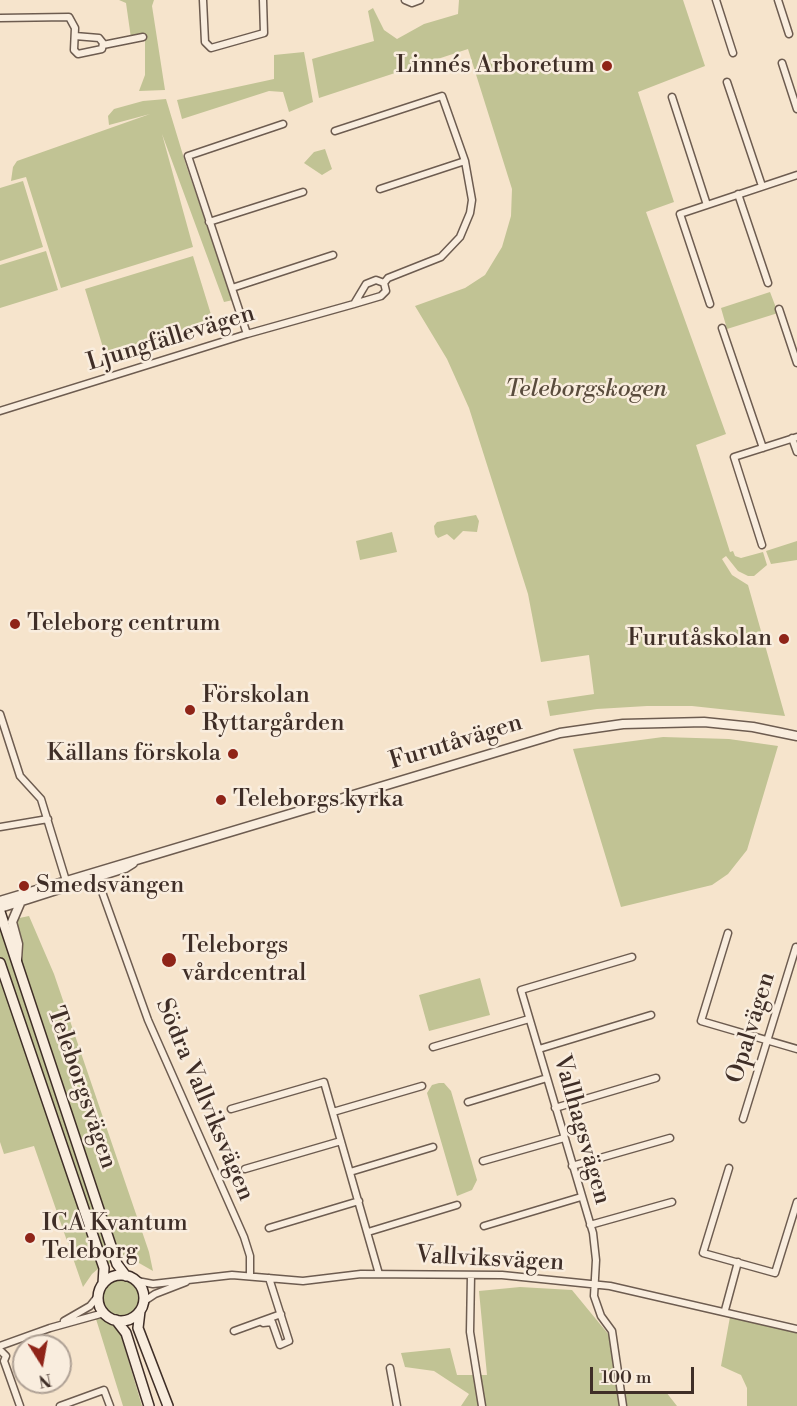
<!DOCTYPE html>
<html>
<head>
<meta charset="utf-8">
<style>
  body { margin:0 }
  #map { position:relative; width:797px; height:1406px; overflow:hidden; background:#f6e4cc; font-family:"Libre Bodoni",serif }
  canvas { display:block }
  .north { position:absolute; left:12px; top:1334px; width:60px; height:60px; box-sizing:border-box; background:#f9edde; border:2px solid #afa195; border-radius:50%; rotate:169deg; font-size:16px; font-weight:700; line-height:24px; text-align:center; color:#3f2e27 }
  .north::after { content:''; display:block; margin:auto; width:21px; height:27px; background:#8f2418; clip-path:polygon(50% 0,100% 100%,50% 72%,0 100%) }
  .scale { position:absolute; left:590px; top:1367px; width:104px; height:27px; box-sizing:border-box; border:3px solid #3f2e27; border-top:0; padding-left:8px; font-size:18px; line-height:21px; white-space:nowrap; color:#3f2e27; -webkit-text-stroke:4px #f9edde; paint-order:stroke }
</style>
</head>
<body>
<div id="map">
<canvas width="797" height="1406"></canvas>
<div class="north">N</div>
<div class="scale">100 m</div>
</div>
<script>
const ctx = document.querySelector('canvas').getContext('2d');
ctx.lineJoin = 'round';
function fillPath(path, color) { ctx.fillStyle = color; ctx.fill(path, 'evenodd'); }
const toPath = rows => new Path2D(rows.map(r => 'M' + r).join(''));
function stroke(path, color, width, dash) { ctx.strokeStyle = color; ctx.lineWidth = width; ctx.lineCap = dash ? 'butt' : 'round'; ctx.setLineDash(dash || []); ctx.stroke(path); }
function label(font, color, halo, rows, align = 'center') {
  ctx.font = font + ' "Libre Bodoni",serif'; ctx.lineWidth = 5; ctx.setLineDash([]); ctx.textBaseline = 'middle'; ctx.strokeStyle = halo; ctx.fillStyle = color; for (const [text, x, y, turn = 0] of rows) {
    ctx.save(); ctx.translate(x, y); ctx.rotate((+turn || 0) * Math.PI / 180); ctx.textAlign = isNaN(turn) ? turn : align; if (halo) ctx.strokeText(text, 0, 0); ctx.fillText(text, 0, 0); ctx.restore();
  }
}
fillPath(toPath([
  [119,0,154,0,152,6,165,90,139,91,145,75,145,35,131,38,126,3],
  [459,0,683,0,705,66,638,92,674,202,646,212,726,434,696,445,730,552,733,551,735,556,741,558,763,552,767,565,754,576,748,576,738,571,726,556,722,559,732,575,748,585,785,716,692,706,647,706,597,709,550,716,547,701,594,694,589,655,541,662,528,594,469,408,447,359,415,306,465,288,485,275,502,247,511,216,512,189,468,49,319,98,312,59,374,41,368,11,373,8,384,30,397,39,424,24,458,14],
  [304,52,313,102,289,112,283,92,269,91,182,119,177,100,274,79,274,55],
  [166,99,186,165,233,300,224,302,162,134,193,247,61,288,26,177,11,181,13,167,17,161,150,114,109,125,108,116,114,109,143,101],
  [325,149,332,169,322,175,304,163,314,152],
  [23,181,43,247,0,261,0,188],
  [46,251,58,290,0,308,0,265],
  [193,256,213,321,105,354,85,289],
  [770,292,778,313,727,329,721,308],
  [476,515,479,521,477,532,463,531,454,540,447,534,438,538,435,534,434,526,437,522],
  [392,532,397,552,360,560,356,541],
  [797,541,797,560,771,564,766,551],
  [663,737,729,739,778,746,747,850,728,874,712,885,621,907,573,749],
  [29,916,54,974,149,1252,153,1271,132,1259,122,1259,100,1267,92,1274,83,1287,34,1146,4,1154,0,1142,0,922],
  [480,978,490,1015,429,1031,419,995],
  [439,1083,444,1083,451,1091,477,1180,472,1190,457,1196,427,1093,432,1085],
  '102 1298a19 19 0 1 1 38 0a19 19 0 1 1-38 0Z',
  [520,1287,572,1290,609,1335,618,1395,646,1391,666,1392,677,1406,461,1406,469,1394,434,1371,405,1367,401,1353,450,1348,457,1375,487,1375,479,1291],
  [730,1317,797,1332,797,1406,747,1406,747,1388,741,1375,721,1366],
  [96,1319,106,1319,120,1332,142,1406,123,1406]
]), '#c1c394');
const minor = toPath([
  [203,0,205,42,211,48,264,33,263,0],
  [405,0,412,3,420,0],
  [716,0,733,53],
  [778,0,789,34],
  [0,18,69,17,75,28,74,50,78,54,102,49,103,43,99,38,75,36],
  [103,45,143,37],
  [782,63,797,109],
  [727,82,762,186],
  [672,97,707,205],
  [335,131,442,96,465,161,472,200,470,213,460,237,441,257,388,278,384,283],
  [380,189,465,161],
  [738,194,768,283],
  [209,222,303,192],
  [232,288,333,255],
  [710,304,680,214,797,175],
  [779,309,797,363],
  [722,328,763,448],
  [247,334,188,156,283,124],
  [0,411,247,334,354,304,381,296,386,291,384,283,376,280,366,284,354,304],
  [792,438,797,452],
  [762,545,734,457,797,437],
  [0,714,20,776,41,799,67,884],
  [0,827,48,819],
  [96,875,148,1020,244,1237,250,1256,250,1276],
  [728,933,701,1021,797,1049],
  [433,1047,529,1019],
  [539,1049,651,1015],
  [468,1102,547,1078],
  [555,1108,656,1078],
  [231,1109,324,1082,379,1274],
  [333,1112,422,1086],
  [743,1119,796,947],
  [483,1161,564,1138],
  [572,1166,670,1138],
  [729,1168,703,1253,775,1273,797,1202],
  [245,1169,341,1141],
  [350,1172,433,1147],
  [590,1225,672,1202],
  [484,1226,581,1197],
  [269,1228,359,1201],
  [368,1232,457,1205],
  [471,1275,470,1332,482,1406],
  [137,1281,153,1284,232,1275,303,1281,361,1274,502,1275,610,1286,797,1329],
  [143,1302,155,1294,186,1282],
  [725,1310,738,1262],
  [64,1321,90,1306,98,1296],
  [263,1323,272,1322,280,1345,289,1341,269,1278],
  [234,1331,281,1314],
  [0,1346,50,1328,104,1313],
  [0,1350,6,1356,4,1361,20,1406],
  [390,1368,397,1406],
  [60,1406,104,1390,110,1406],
  [623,1406,612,1331,601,1316,594,1296,596,1260,593,1233,521,990,632,957]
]);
const tertiary = toPath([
  [0,901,560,733,623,724,704,722,753,727,797,736],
  [0,908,125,868,133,863],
  [17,960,18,944,12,922,21,901]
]);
const secondary = toPath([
  [0,912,117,1264,126,1276],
  [0,963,104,1268,103,1284],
  '98 1298a23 23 0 1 1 46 0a23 23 0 1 1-46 0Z',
  [140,1311,138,1328,168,1406],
  [116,1320,126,1333,149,1406]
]);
stroke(minor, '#6d5c50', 9);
stroke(tertiary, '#6d5c50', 11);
stroke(secondary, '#3f2e27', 12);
stroke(minor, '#f9edde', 6);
stroke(tertiary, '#f9edde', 8);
stroke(secondary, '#f9edde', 9);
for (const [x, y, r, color] of [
  [607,66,6,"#8f2418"],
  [15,624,6,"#8f2418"],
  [784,639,6,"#8f2418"],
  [190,710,6,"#8f2418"],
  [233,754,6,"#8f2418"],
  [221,800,6,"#8f2418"],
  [24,886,6,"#8f2418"],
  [169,960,8,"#8f2418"],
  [30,1238,6,"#8f2418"]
]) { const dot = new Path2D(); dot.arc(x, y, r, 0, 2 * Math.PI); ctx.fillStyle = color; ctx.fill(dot); stroke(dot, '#f9edde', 2); }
label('24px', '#3f2e27', '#f9edde', [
  ["Linnés Arboretum",595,66,"right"],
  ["Teleborg centrum",27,624],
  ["Furutåskolan",772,639,"right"],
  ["Förskolan",202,696],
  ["Ryttargården",202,724],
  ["Källans förskola",221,754,"right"],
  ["Teleborgs kyrka",233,800],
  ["Smedsvängen",36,886],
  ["Teleborgs",182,946],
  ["vårdcentral",182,974],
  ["ICA Kvantum",42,1224],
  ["Teleborg",42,1252]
], 'left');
label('24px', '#3f2e27', '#f9edde', [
  ["Ljungfällevägen",171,339,-17],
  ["Furutåvägen",456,743,-17],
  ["Opalvägen",752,1028,-73],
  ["Teleborgsvägen",81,1088,71],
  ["Södra Vallviksvägen",204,1100,67],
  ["Vallhagsvägen",581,1130,74],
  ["Vallviksvägen",490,1260,3]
]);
label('italic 24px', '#594c3d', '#f9edde', [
  ["Teleborgskogen",586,390]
]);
</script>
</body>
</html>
